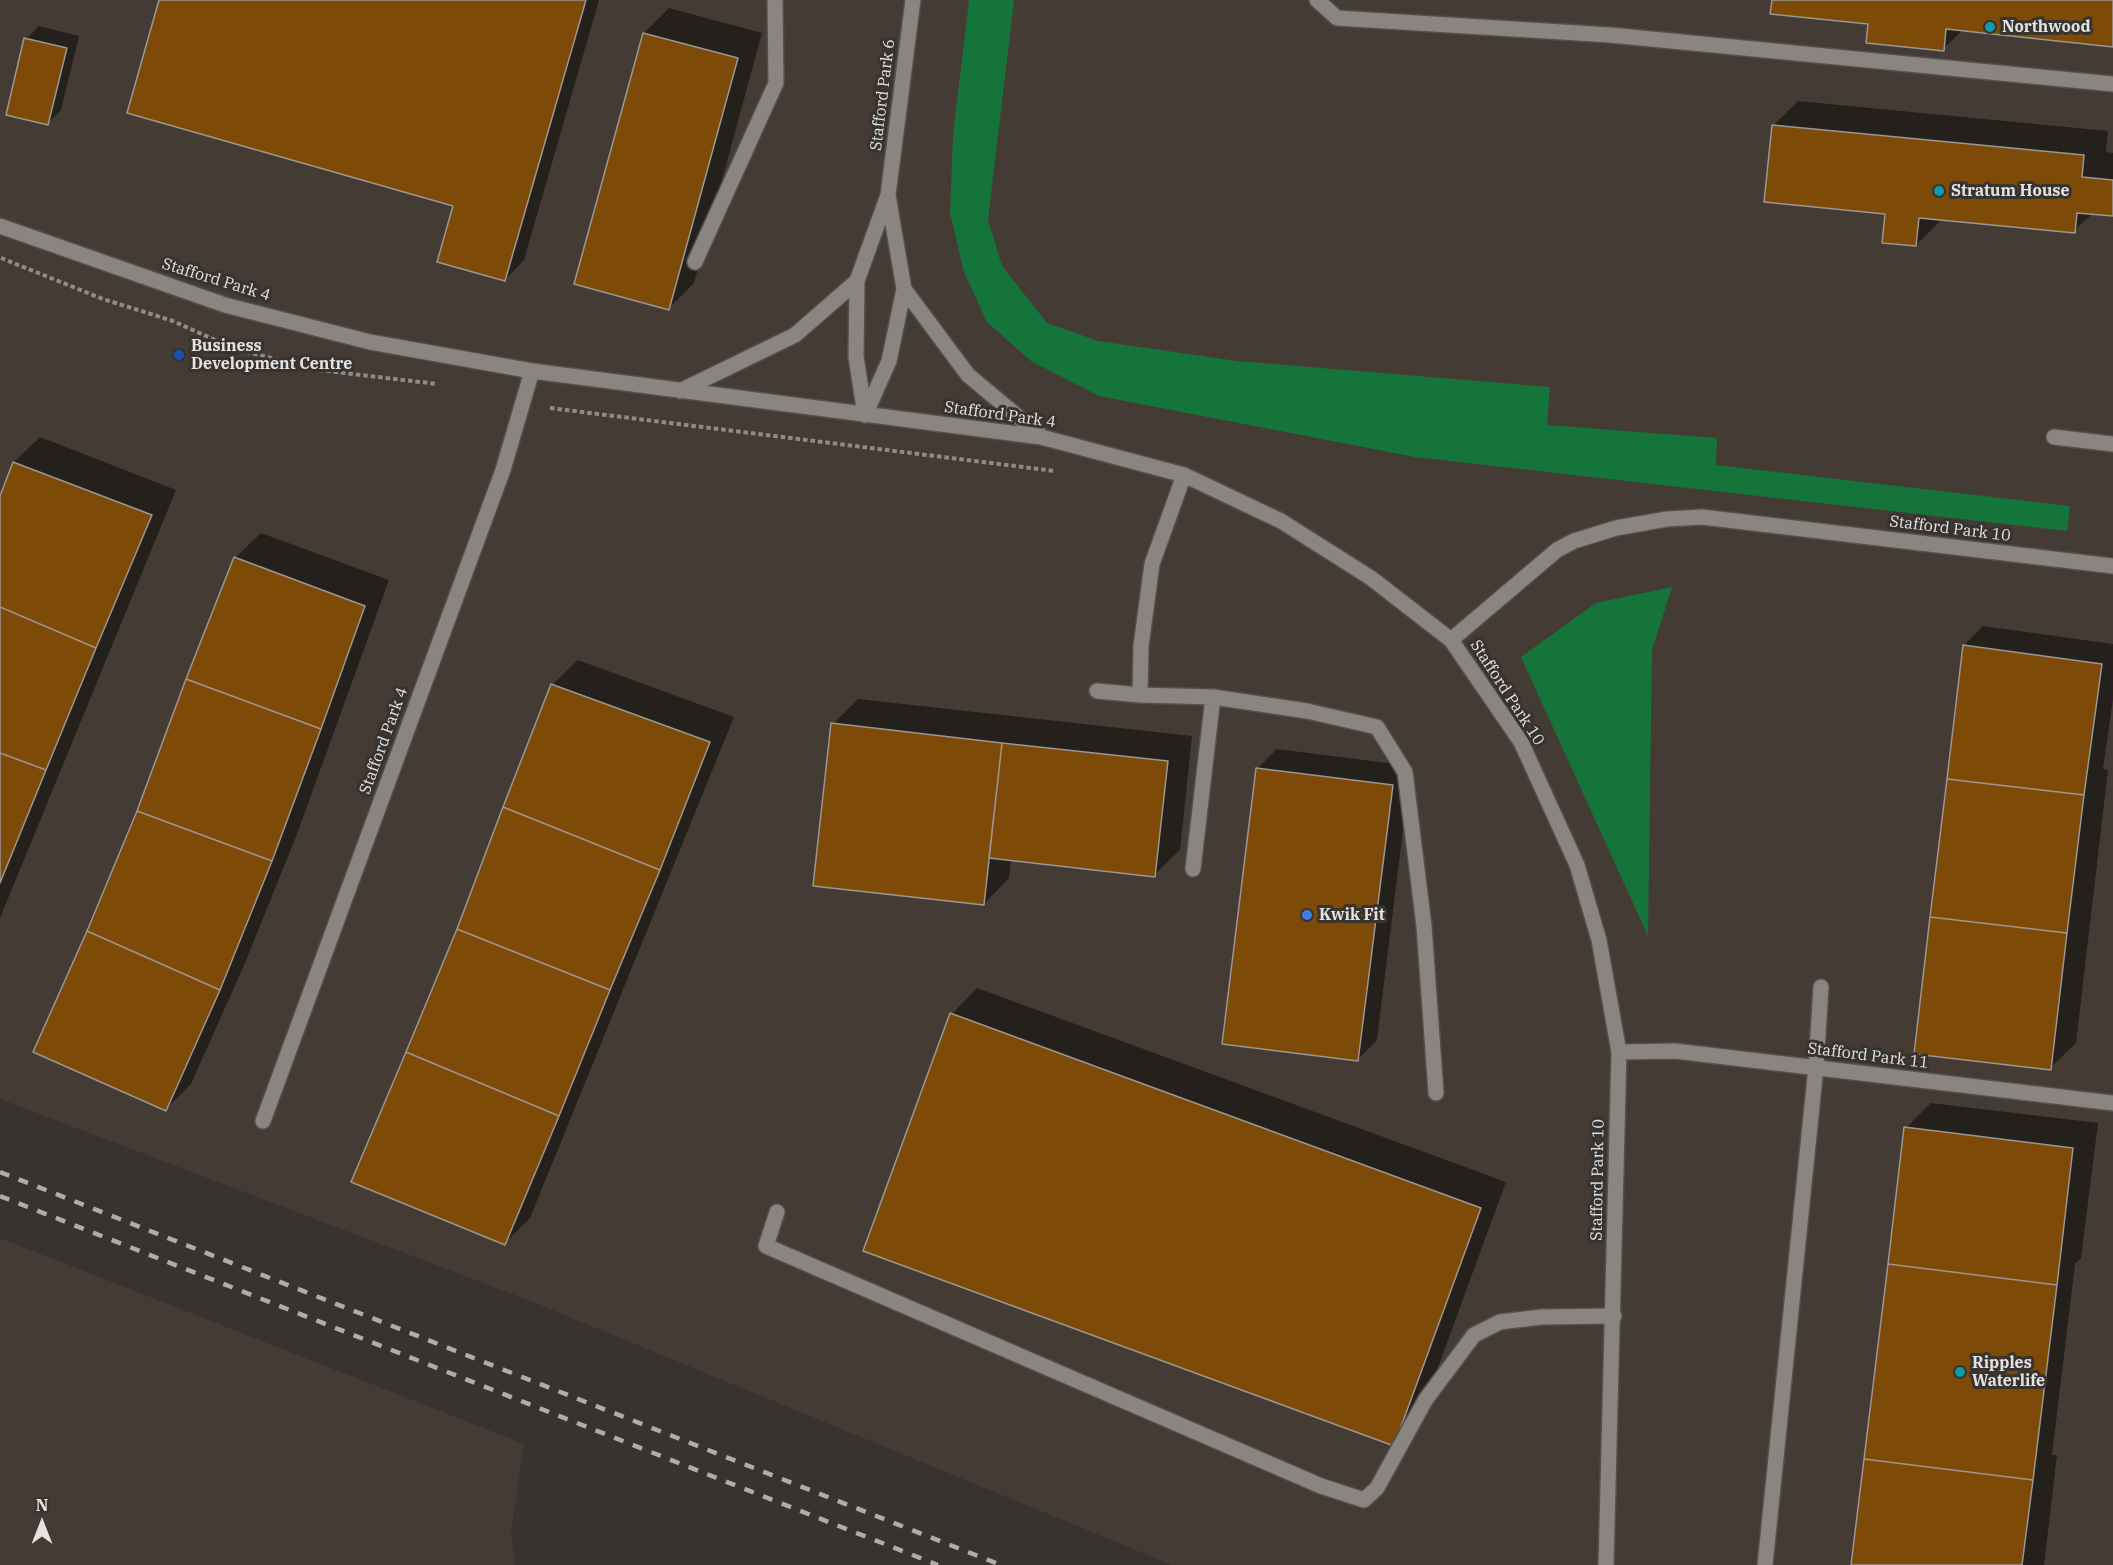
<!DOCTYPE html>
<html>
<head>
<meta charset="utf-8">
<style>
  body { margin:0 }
  #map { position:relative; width:2113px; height:1565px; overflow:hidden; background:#363330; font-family:"IBM Plex Serif",serif }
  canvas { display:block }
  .north { position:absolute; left:12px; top:1493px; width:60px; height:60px; -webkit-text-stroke:4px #363330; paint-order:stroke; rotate:0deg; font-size:16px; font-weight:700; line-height:24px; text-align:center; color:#e5e3e1 }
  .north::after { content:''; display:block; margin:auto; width:21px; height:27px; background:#e5e3e1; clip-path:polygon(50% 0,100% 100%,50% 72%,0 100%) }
</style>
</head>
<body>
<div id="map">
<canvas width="2113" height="1565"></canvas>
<div class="north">N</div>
</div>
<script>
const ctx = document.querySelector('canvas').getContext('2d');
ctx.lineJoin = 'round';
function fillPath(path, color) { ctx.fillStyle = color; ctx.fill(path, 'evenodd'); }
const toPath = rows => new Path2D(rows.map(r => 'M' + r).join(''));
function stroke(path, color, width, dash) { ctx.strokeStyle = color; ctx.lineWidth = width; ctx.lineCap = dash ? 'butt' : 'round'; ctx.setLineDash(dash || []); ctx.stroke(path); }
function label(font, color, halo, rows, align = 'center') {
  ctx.font = font + ' "IBM Plex Serif",serif'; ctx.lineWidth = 6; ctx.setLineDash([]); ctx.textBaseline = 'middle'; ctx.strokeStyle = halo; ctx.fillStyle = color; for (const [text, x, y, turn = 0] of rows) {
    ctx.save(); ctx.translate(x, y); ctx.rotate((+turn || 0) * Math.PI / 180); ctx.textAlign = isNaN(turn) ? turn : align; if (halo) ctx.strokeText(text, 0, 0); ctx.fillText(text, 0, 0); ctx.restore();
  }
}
fillPath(toPath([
  [0,0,2113,0,2113,1565,1172,1565,528,1300,0,1099],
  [0,1238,524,1444,511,1533,515,1565,0,1565]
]), '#443c34');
fillPath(toPath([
  [969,0,1014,0,988,220,1002,266,1047,323,1098,341,1237,361,1550,387,1547,425,1717,438,1716,465,2070,506,2067,531,1415,457,1099,396,1031,361,987,322,964,272,950,213,953,135],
  [1672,587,1652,650,1648,936,1521,657,1596,603]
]), '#14743a');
fillPath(toPath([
  [161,0,599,0,524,260,505,280,455,205],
  [1773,0,2113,0,2113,45,1963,30,1943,49,1870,22],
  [669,8,762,33,694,283,669,308,644,33],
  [39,26,79,36,61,110,48,123,26,39],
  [1798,101,2108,131,2106,152,2113,153,2113,214,2093,213,2074,231,1942,219,1916,245,1887,213,1773,126],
  [40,437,176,490,0,918,0,498,14,462],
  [261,533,389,580,297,834,245,963,191,1084,166,1109,35,1052,139,811,235,558],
  [1983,626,2113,644,2113,699,2103,769,2108,770,2076,1043,2050,1068,1964,645],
  [578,660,734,717,530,1218,505,1243,458,930,552,685],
  [858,699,1192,736,1180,850,1154,875,1011,859,1009,878,984,904,833,724],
  [1277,749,1411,766,1377,1040,1358,1059,1257,769],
  [977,988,1506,1182,1419,1419,1393,1444,952,1014],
  [1931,1103,2098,1123,2081,1258,2075,1264,2052,1455,2057,1455,2044,1565,1852,1565,1906,1128]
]), '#0007');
const building = toPath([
  [159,0,586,0,505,281,437,262,453,206,127,113,159,0],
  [1772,0,2113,0,2113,47,1946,29,1944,51,1866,43,1868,24,1770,14,1772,0],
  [643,33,738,58,669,310,574,284,643,33],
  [24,38,67,48,48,125,6,115,24,38],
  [1772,125,2084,155,2082,177,2113,180,2113,216,2077,213,2075,233,1919,218,1916,246,1882,243,1885,214,1764,202,1772,125],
  [13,462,152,515,96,648,0,607,0,496,13,462],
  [234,557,365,606,321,729,186,679,234,557],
  [0,607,96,648,46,770,0,753,0,607],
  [1963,645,2102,664,2084,795,1947,779,1963,645],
  [186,679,321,729,272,861,137,811,186,679],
  [551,684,710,742,660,870,503,807,551,684],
  [831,723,1002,743,984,905,813,886,831,723],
  [1002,743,1168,761,1155,877,989,858,1002,743],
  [0,753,46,770,0,883,0,753],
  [1256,768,1393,785,1358,1061,1222,1044,1256,768],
  [1947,779,2084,795,2067,933,1930,917,1947,779],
  [503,807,660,870,610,990,457,929,503,807],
  [137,811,272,861,220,990,87,931,137,811],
  [1930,917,2067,933,2051,1070,1914,1054,1930,917],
  [457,929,610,990,559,1116,406,1052,457,929],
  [87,931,220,990,166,1111,33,1052,87,931],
  [950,1013,1481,1208,1394,1446,863,1251,950,1013],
  [406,1052,559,1116,505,1245,351,1182,406,1052],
  [1904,1127,2073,1148,2057,1285,1888,1264,1904,1127],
  [1888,1264,2057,1285,2033,1480,1864,1459,1888,1264],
  [1864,1459,2033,1480,2022,1565,1851,1565,1864,1459]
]);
fillPath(building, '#7d4a07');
stroke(building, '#9c9794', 1.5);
const service = toPath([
  [1317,0,1337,18,1610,35,2113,84],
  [695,262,776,83,775,0],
  [2054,437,2113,444],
  [1097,691,1140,695,1141,646,1152,564,1184,475],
  [1140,695,1213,697,1307,711,1377,727,1405,772,1424,926,1436,1093],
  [1193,869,1213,697],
  [263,1121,503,470,532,371],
  [777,1212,766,1246,1321,1486,1364,1500,1377,1488,1426,1399,1474,1335,1500,1322,1541,1317,1614,1316],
  [1765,1565,1816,1067,1821,987]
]);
const minor = toPath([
  [888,195,904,289,968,375,1041,436],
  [0,226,225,305,370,342,532,371,1041,437,1184,475,1281,521,1371,578,1451,640,1521,742,1577,865,1599,940,1619,1052,1606,1565],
  [857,281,856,357,865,415],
  [680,391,795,335,857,281,888,195,913,0],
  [865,415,889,361,904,289],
  [1451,640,1557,550,1574,541,1616,528,1667,519,1702,517,2113,566],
  [1619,1052,1675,1051,2113,1103]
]);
stroke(service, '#524f4c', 18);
stroke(minor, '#524f4c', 18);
stroke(toPath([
  [1,258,103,299,173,321,235,349,319,370,437,384],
  [550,408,1055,471]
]), '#8e8c89', 4, [4.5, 3]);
stroke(service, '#898581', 15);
stroke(minor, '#898581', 15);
stroke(toPath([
  [0,1172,1001,1565],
  [0,1196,938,1565]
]), '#afadab', 4.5, [10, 10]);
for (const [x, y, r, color] of [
  [1990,27,6,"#0f9aa8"],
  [1939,191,6,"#0f9aa8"],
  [179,355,6,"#1a4fb4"],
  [1307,915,6,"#3f7fe0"],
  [1960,1372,6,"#0f9aa8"]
]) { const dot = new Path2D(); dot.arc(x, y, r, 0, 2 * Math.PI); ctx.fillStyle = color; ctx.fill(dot); stroke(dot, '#363330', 2); }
label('bold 16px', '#e5e3e1', '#363330', [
  ["Northwood",2002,27],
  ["Stratum House",1951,191],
  ["Business",191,346],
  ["Development Centre",191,364],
  ["Kwik Fit",1319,915],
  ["Ripples",1972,1363],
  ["Waterlife",1972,1381]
], 'left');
label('16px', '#e5e3e1', '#363330', [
  ["Stafford Park 6",883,95,-83],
  ["Stafford Park 4",216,280,17],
  ["Stafford Park 4",1000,415,8],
  ["Stafford Park 10",1950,529,7],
  ["Stafford Park 10",1507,693,57],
  ["Stafford Park 4",384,741,-70],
  ["Stafford Park 11",1868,1056,7],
  ["Stafford Park 10",1598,1180,-89]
]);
</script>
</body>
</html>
